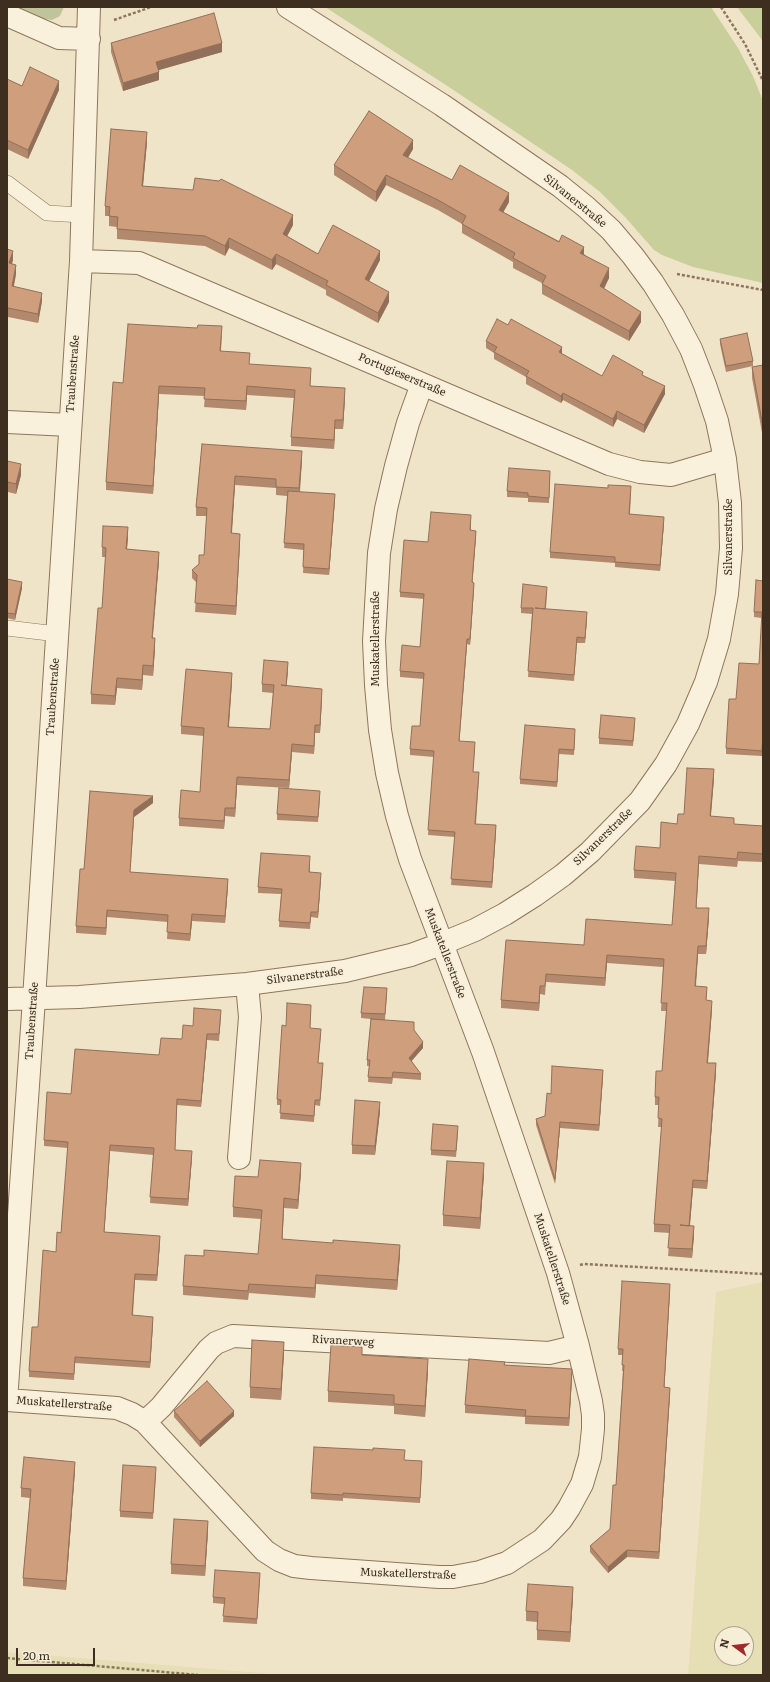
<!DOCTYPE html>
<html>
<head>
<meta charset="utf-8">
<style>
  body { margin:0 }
  #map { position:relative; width:770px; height:1682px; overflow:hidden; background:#f0e4c8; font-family:Literata,serif }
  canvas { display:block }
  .frame { position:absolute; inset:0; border:8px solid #3d2e20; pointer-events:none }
  .north { position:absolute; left:714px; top:1626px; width:40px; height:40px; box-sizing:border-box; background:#f7eed8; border:1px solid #ada18e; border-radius:50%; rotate:285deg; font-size:11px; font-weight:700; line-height:16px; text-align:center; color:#3d2e20 }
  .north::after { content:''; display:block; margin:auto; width:14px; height:18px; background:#9e2a2b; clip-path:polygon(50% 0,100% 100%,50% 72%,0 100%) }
  .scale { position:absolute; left:16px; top:1648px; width:79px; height:18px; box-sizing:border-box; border:2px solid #3d2e20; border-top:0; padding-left:5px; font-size:12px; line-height:14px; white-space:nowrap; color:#3d2e20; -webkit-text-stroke:3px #f7eed8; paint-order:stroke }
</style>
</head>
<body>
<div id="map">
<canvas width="770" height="1682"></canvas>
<div class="frame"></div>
<div class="north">N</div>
<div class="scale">20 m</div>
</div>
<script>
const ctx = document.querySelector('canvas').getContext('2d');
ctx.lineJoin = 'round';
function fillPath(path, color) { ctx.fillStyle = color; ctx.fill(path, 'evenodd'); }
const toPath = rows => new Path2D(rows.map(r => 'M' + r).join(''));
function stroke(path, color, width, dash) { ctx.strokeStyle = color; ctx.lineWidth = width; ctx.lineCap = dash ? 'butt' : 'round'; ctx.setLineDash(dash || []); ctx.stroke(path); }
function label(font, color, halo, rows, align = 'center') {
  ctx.font = font + ' Literata,serif'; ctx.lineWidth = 3.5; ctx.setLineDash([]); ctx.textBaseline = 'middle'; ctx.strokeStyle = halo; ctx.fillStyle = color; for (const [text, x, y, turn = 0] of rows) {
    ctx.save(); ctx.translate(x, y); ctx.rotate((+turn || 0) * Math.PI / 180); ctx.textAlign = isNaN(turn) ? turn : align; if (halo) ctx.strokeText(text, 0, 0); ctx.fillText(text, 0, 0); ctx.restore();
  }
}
fillPath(toPath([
  [763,1282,763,1675,688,1675,716,1292],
  [722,1634,746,1634,746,1658,722,1658],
  [7,1652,284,1675,7,1675]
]), '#e6deb5');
fillPath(toPath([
  [325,7,711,7,738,48,753,76,763,101,763,283,693,267,662,255,654,250,625,217,600,192,572,170,452,89],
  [737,7,763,7,763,43,762,40]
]), '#c9cf9b');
fillPath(toPath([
  [10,7,64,7,60,16,52,20,38,18]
]), '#bfc49a');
const service = toPath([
  [7,183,47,213,82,215],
  [7,628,57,634]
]);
const minor = toPath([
  [7,15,59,38,89,39],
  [81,261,139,263,609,464,640,472,671,475,725,459],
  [7,422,70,425],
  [7,999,79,997,247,984,345,971,411,955,441,944,475,930,505,914,535,895,563,875,590,852,640,801,666,764,688,724,706,682,719,639,727,594,731,548,730,503,725,459,717,421,705,385,691,349,673,315,653,283,633,256,611,230,586,207,560,186,442,105,288,7],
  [239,1158,250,1017,247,984],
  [7,1387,34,999,81,261,89,7],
  [7,1400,117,1408,132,1414,145,1422,265,1551,279,1560,294,1566,311,1568,439,1577,453,1577,480,1572,507,1563,542,1540,561,1520,569,1508,582,1484,590,1457,593,1429,593,1415,591,1401,578,1346,558,1273,483,1052,410,859,397,816,387,773,380,730,376,685,374,641,379,553,386,509,396,466,408,423,422,384],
  [145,1422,161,1407,209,1349,216,1343,233,1336,549,1353,578,1346]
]);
stroke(service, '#8d765c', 16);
stroke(minor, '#8d765c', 24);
stroke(toPath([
  [721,7,745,44,763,81],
  [114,20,151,7],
  [677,274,763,290],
  [580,1265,584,1264,763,1274],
  [7,1658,198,1675]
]), '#8d765c', 2.5, [3, 2]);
stroke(service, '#faf1dc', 15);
stroke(minor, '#faf1dc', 22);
fillPath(toPath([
  [111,43,222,52,158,70,159,80,123,91,111,52],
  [7,79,22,86,59,90,28,159,7,149],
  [147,142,143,186,293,225,287,236,318,254,380,260,369,281,389,302,378,323,326,295,326,290,276,264,272,270,229,248,225,256,205,246,117,239,117,227,109,226,109,216,105,216,105,206],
  [413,149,408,158,452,180,509,202,503,212,584,254,609,278,604,289,641,322,629,341,542,294,542,283,513,268,513,262,462,233,462,224,438,210,386,185,376,202,334,175,334,165],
  [7,249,13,260,12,264,16,274,14,286,42,301,38,323,8,317,7,320],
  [222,335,221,351,249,364,311,377,310,386,345,397,343,429,335,429,334,449,291,446,291,437,294,398,247,395,246,410,204,407,205,396,159,394,153,494,106,490,106,482,123,383],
  [720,339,753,361,753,366,726,372,720,344],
  [486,341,562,354,602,376,643,376,665,394,644,433,617,419,613,427,563,400,561,403,526,384,526,377,494,359,494,353,486,348],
  [763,365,763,438,752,378,752,367],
  [202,444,302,460,300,492,335,499,329,575,303,573,304,550,284,548,287,496,276,495,276,488,235,485,232,533,240,542,236,615,195,612,197,583,192,578,192,570,199,564,204,555,207,516,196,516,196,507],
  [7,461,21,475,16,494,8,492,7,497],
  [550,476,549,503,528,502,528,498,507,497,507,491],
  [631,492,630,514,664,523,660,571,615,567,615,563,550,558,550,552],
  [471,521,471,530,476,536,472,583,474,588,470,645,467,644,459,741,475,748,473,772,479,777,476,824,496,831,492,888,451,885,455,837,428,835,434,757,410,755,410,749,420,726,424,679,400,677,400,671,420,647,424,599,400,597,400,592,428,542],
  [128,537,127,549,159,561,152,638,155,648,153,676,143,675,142,690,117,688,115,705,91,704,91,694,102,608,106,557,102,557,102,547],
  [7,579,22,588,15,620,7,618],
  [763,581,763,741,762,756,726,754,726,748,736,699,759,664,762,618,754,617,754,612],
  [547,592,546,609,587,618,585,643,577,643,574,681,528,677,532,614,521,613,521,608],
  [288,670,286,686,322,697,320,733,315,733,314,754,292,752,289,788,237,785,235,817,225,816,224,829,179,826,179,818,200,792,204,736,181,734,181,726,232,681,229,727,270,729,273,693,262,692,262,684],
  [635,723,633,746,599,744,599,738],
  [575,734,574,755,559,754,557,787,520,784,520,779],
  [714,778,711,816,734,824,763,826,763,862,738,861,737,867,699,864,696,908,709,917,706,954,698,954,696,986,707,995,706,1000,712,1009,708,1063,716,1072,707,1189,693,1188,690,1226,694,1235,692,1258,668,1256,670,1233,654,1232,654,1224,662,1127,658,1127,659,1105,655,1105,655,1097,662,1071,667,1011,661,1011,663,967,607,963,605,986,546,982,545,995,540,994,539,1011,501,1008,501,1000,584,945,672,925,675,881,634,878,634,870,660,848,677,824],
  [90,791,153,803,134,817,130,872,228,886,225,923,192,921,190,941,167,939,168,922,107,917,106,935,76,933,76,926,84,869],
  [320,797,318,822,277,820,277,814],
  [310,862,310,872,321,878,318,918,311,917,310,929,279,927,281,894,258,893,258,887],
  [387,994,385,1020,414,1031,423,1048,411,1061,421,1074,421,1080,393,1078,392,1084,368,1082,369,1066,367,1066,367,1060,371,1019,361,1018,361,1013],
  [311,1011,310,1028,321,1034,318,1063,323,1069,320,1106,315,1105,314,1122,280,1119,281,1105,277,1105,277,1099,286,1026],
  [221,1016,219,1041,207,1040,201,1107,177,1105,175,1150,192,1157,188,1206,150,1203,153,1155,110,1151,104,1232,160,1242,157,1281,135,1280,133,1315,153,1323,150,1368,75,1363,74,1380,29,1377,29,1371,38,1327,61,1233,68,1148,44,1146,44,1140,71,1094,159,1055,182,1039,193,1026],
  [603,1076,599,1131,560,1128,555,1184,536,1125,536,1119,545,1116,551,1094],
  [380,1111,375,1155,352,1154,352,1145],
  [458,1132,456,1157,431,1155,431,1150],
  [301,1172,298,1209,284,1208,282,1239,400,1254,397,1290,316,1284,315,1298,249,1293,248,1300,183,1295,183,1286,204,1256,258,1254,261,1219,233,1217,233,1207,258,1177],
  [484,1174,480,1229,443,1226,443,1215],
  [670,1291,664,1387,670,1394,659,1559,627,1557,608,1573,590,1552,590,1546,610,1529,616,1485,623,1371,622,1371,623,1355,618,1355,618,1349],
  [284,1353,281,1400,250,1398,250,1387],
  [362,1355,428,1370,425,1417,394,1414,394,1406,328,1402,328,1391],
  [505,1365,572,1377,569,1426,525,1424,525,1417,465,1413,465,1405],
  [174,1411,234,1416,200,1447,174,1417],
  [405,1460,422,1467,420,1503,343,1498,343,1501,311,1499,311,1493],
  [75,1470,66,1590,23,1586,23,1578,30,1498,21,1497,21,1488],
  [156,1473,153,1519,120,1517,120,1511],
  [208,1531,205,1576,171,1574,171,1564],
  [260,1578,257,1624,223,1622,224,1604,213,1603,213,1597],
  [573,1597,570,1642,537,1640,537,1622,526,1621,526,1611]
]), '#b2896c');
fillPath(toPath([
  [222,43,222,52,156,71,156,62],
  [159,72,159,80,123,91,123,83],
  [59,81,59,90,28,159,28,150],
  [147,132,147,142,142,196,142,186],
  [413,140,413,149,403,165,403,155],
  [386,175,386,185,376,202,376,192],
  [509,193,509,202,499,220,499,210],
  [293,215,293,225,283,244,283,234],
  [229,238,229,248,225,256,225,246],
  [584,247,584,256,580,253],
  [13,251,13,260,9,271,9,263],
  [380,251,380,260,365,289,365,279],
  [276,254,276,264,272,270,272,260],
  [16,265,16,274,12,294,12,286],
  [609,268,609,278,600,296,600,286],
  [389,292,389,302,378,323,378,313],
  [42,293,42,301,38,323,38,314],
  [641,312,641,322,629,341,629,331],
  [562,347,562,355,559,352],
  [159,386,159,394,153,494,153,486],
  [247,386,247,395,246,410,246,401],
  [665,386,665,394,644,433,644,425],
  [345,388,345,397,343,429,343,420],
  [563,393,563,400,561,403,561,396],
  [617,411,617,419,613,427,613,419],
  [335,420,335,429,334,449,334,440],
  [302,451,302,460,299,497,299,488],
  [21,464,21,475,16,494,16,484],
  [235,476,235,485,231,542,231,533],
  [8,482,8,492,7,497,7,487],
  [335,494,335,499,329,575,329,569],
  [664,517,664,523,660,571,660,565],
  [128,527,128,537,126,559,126,549],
  [476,531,476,536,472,588,472,582],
  [240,534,240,542,236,615,236,606],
  [159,552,159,561,152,648,152,638],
  [22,582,22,588,15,620,15,614],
  [474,583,474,588,470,645,470,639],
  [587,612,587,618,585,643,585,638],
  [155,638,155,648,153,676,153,666],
  [467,639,467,644,459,747,459,741],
  [288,662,288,670,286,694,286,686],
  [143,665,143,675,142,690,142,680],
  [232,673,232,681,228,735,228,727],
  [117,678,117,688,115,705,115,696],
  [322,689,322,697,320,733,320,725],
  [315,725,315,733,314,754,314,746],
  [292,744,292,752,289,788,289,780],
  [559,749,559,754,557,787,557,782],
  [714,769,714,778,710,824,710,816],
  [237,777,237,785,235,817,235,808],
  [153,796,153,803,134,817,130,879,134,810],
  [225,808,225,816,224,829,224,821],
  [496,825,496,831,492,888,492,882],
  [699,856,699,864,696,916,696,908],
  [321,873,321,878,318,918,318,912],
  [228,879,228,886,225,923,225,916],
  [709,908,709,917,706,954,706,946],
  [107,910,107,917,106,935,106,928],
  [192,914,192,921,190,941,190,934],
  [698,946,698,954,695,994,695,986],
  [607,955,607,963,605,986,605,978],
  [540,986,540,994,539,1011,539,1003],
  [712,1001,712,1009,707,1071,707,1063],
  [207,1034,207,1040,201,1107,201,1101],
  [423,1042,423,1048,409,1064,409,1058],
  [716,1063,716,1072,707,1189,707,1181],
  [603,1070,603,1076,599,1131,599,1125],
  [380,1102,380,1111,375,1155,375,1146],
  [560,1122,560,1128,555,1184,555,1179],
  [110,1145,110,1151,104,1238,104,1232],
  [192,1151,192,1157,188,1206,188,1199],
  [301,1163,301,1172,298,1209,298,1200],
  [484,1163,484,1174,480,1229,480,1218],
  [693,1180,693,1188,689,1234,689,1226],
  [284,1198,284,1208,282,1249,282,1239],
  [694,1226,694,1235,692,1258,692,1249],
  [160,1236,160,1242,157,1281,157,1275],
  [400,1245,400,1254,397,1290,397,1280],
  [316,1275,316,1284,315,1298,315,1288],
  [670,1284,670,1291,664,1394,664,1387],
  [153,1317,153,1323,150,1368,150,1362],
  [284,1342,284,1353,281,1400,281,1389],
  [428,1359,428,1370,425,1417,425,1406],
  [572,1369,572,1377,569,1426,569,1418],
  [670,1388,670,1394,659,1559,659,1552],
  [234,1411,234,1416,200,1447,200,1441],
  [75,1462,75,1470,66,1590,66,1581],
  [208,1521,208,1531,205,1576,205,1566],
  [627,1550,627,1557,608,1573,608,1567],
  [573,1587,573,1597,570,1642,570,1632]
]), '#916f58');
const building = toPath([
  [214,13,222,43,156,62,159,72,123,83,111,43,214,13],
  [30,67,59,81,28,150,7,140,7,79,22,86,30,67],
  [369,111,413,140,403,155,452,180,460,165,509,193,499,210,559,242,562,235,584,247,580,253,609,268,600,286,641,312,629,331,542,284,546,276,513,258,515,253,462,224,466,216,438,200,386,175,376,192,334,165,369,111],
  [111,129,147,132,142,186,193,190,195,178,219,181,221,179,293,215,283,234,318,254,333,225,380,251,365,279,389,292,378,313,326,285,328,281,276,254,272,260,229,238,225,246,205,236,117,229,118,217,109,216,110,207,105,206,111,129],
  [7,249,13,251,9,263,16,265,12,286,42,293,38,314,8,308,7,312,7,249],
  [497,319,508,325,511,319,562,347,559,352,602,376,613,355,643,372,642,375,665,386,644,425,617,411,613,419,563,393,561,396,526,376,529,371,494,352,497,347,486,341,497,319],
  [128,324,197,328,198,325,222,326,220,351,250,353,249,364,311,368,310,386,345,388,343,420,335,420,334,440,291,437,295,390,247,386,246,401,204,399,205,388,159,386,153,486,106,482,113,382,123,383,128,324],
  [747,333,753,361,726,366,720,339,747,333],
  [763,365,763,427,752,367,763,365],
  [202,444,302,451,299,488,276,487,276,479,235,476,231,533,240,534,236,606,195,603,197,575,192,570,199,564,199,555,204,555,207,508,196,507,202,444],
  [7,461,21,464,16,484,8,482,7,487,7,461],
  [509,468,550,471,549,498,528,496,528,493,507,491,509,468],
  [555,484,608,488,608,485,631,486,629,514,664,517,660,565,615,562,615,557,550,552,555,484],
  [288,491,335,494,329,569,303,567,304,544,284,543,288,491],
  [431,512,471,515,470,530,476,531,472,582,474,583,470,639,467,639,459,741,475,742,473,772,479,772,475,824,496,825,492,882,451,879,455,832,428,830,434,751,410,749,412,726,420,726,424,673,400,671,402,645,420,647,424,594,400,592,404,540,428,542,431,512],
  [103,526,128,527,126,549,159,552,152,638,155,638,153,666,143,665,142,680,117,678,115,696,91,694,98,608,102,608,106,548,102,547,103,526],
  [7,579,22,582,15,614,7,613,7,579],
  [756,580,763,581,763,735,762,751,726,748,729,699,736,699,739,663,759,664,762,612,754,612,756,580],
  [523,584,547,587,545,609,535,608,587,612,585,638,577,637,574,675,528,671,533,608,521,608,523,584],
  [264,660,288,662,286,686,281,685,322,689,320,725,315,725,314,746,292,744,289,780,237,777,235,808,225,808,224,821,179,818,181,790,200,792,204,728,181,726,186,669,232,673,228,727,270,729,274,685,262,684,264,660],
  [601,715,635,718,633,741,599,738,601,715],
  [525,725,575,729,574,750,559,749,557,782,520,779,525,725],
  [687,768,714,769,710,816,734,818,734,824,763,826,763,854,738,852,737,859,699,856,696,908,709,908,706,946,698,946,695,986,707,987,706,1000,712,1001,707,1063,716,1063,707,1181,693,1180,689,1226,680,1225,694,1226,692,1249,668,1248,670,1225,654,1224,662,1119,658,1118,659,1097,655,1097,656,1071,662,1071,667,1003,661,1003,664,959,607,955,605,978,546,974,545,986,540,986,539,1003,501,1000,506,940,584,945,586,919,672,925,676,873,634,870,636,846,660,848,661,822,677,824,678,814,684,814,687,768],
  [279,788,320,791,318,817,277,814,279,788],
  [90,791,153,796,134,810,130,872,228,879,225,916,192,914,190,934,167,932,168,915,107,910,106,928,76,926,80,869,84,869,90,791],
  [261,853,310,856,309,872,321,873,318,912,311,912,310,923,279,921,282,889,258,887,261,853],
  [364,987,387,988,385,1014,361,1013,364,987],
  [287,1003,311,1005,310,1028,321,1029,318,1063,323,1063,320,1100,315,1100,314,1116,280,1113,281,1100,277,1099,282,1025,286,1026,287,1003],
  [194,1008,221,1010,219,1034,207,1034,201,1101,177,1099,175,1150,192,1151,188,1199,150,1197,154,1148,110,1145,104,1232,160,1236,157,1275,135,1274,132,1315,153,1317,150,1362,75,1357,74,1374,29,1371,32,1327,38,1327,43,1250,56,1252,57,1232,61,1233,68,1142,44,1140,47,1092,71,1094,75,1049,159,1055,161,1038,182,1039,183,1025,193,1026,194,1008],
  [371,1019,414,1022,414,1030,423,1042,409,1058,421,1074,393,1072,392,1078,368,1077,370,1060,367,1060,371,1019],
  [552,1066,603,1070,599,1125,560,1122,555,1179,536,1119,545,1116,547,1093,551,1094,552,1066],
  [355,1100,380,1102,375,1146,352,1145,355,1100],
  [433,1124,458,1126,456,1151,431,1150,433,1124],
  [260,1160,301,1163,298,1200,284,1198,282,1239,333,1243,333,1240,400,1245,397,1280,316,1275,315,1288,249,1284,248,1291,183,1286,185,1255,204,1256,204,1250,258,1254,262,1210,233,1207,235,1176,258,1177,260,1160],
  [447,1161,484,1163,480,1218,443,1215,447,1161],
  [622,1281,670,1284,664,1387,670,1388,659,1552,627,1550,608,1567,590,1546,610,1529,613,1485,616,1485,624,1365,622,1365,623,1349,618,1349,622,1281],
  [252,1340,284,1342,281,1389,250,1387,252,1340],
  [331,1345,362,1347,362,1355,428,1359,425,1406,394,1404,394,1395,328,1391,331,1345],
  [469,1359,505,1362,504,1365,572,1369,569,1418,525,1416,526,1410,465,1405,469,1359],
  [207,1381,234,1411,200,1441,174,1411,207,1381],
  [314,1447,373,1450,373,1448,405,1450,404,1460,422,1461,420,1498,343,1493,343,1495,311,1493,314,1447],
  [24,1457,75,1462,66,1581,23,1578,31,1489,21,1488,24,1457],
  [123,1465,156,1467,153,1513,120,1511,123,1465],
  [174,1519,208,1521,205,1566,171,1564,174,1519],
  [215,1570,260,1573,257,1619,223,1616,225,1598,213,1597,215,1570],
  [528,1584,573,1587,570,1632,537,1630,538,1612,526,1611,528,1584]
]);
fillPath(building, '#cf9f7d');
stroke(building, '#916f58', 1);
label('11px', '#3d2e20', '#f7eed8', [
  ["Silvanerstraße",575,201,39],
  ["Traubenstraße",73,374,-86],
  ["Portugieserstraße",402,375,23],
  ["Silvanerstraße",729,537,-90],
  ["Muskatellerstraße",376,639,-90],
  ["Traubenstraße",53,697,-86],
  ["Silvanerstraße",603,837,-44],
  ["Muskatellerstraße",445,953,69],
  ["Silvanerstraße",305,976,-7],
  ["Traubenstraße",32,1021,-86],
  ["Muskatellerstraße",552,1259,72],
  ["Rivanerweg",343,1341,3],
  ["Muskatellerstraße",64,1404,4],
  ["Muskatellerstraße",408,1574,2]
]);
</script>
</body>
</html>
